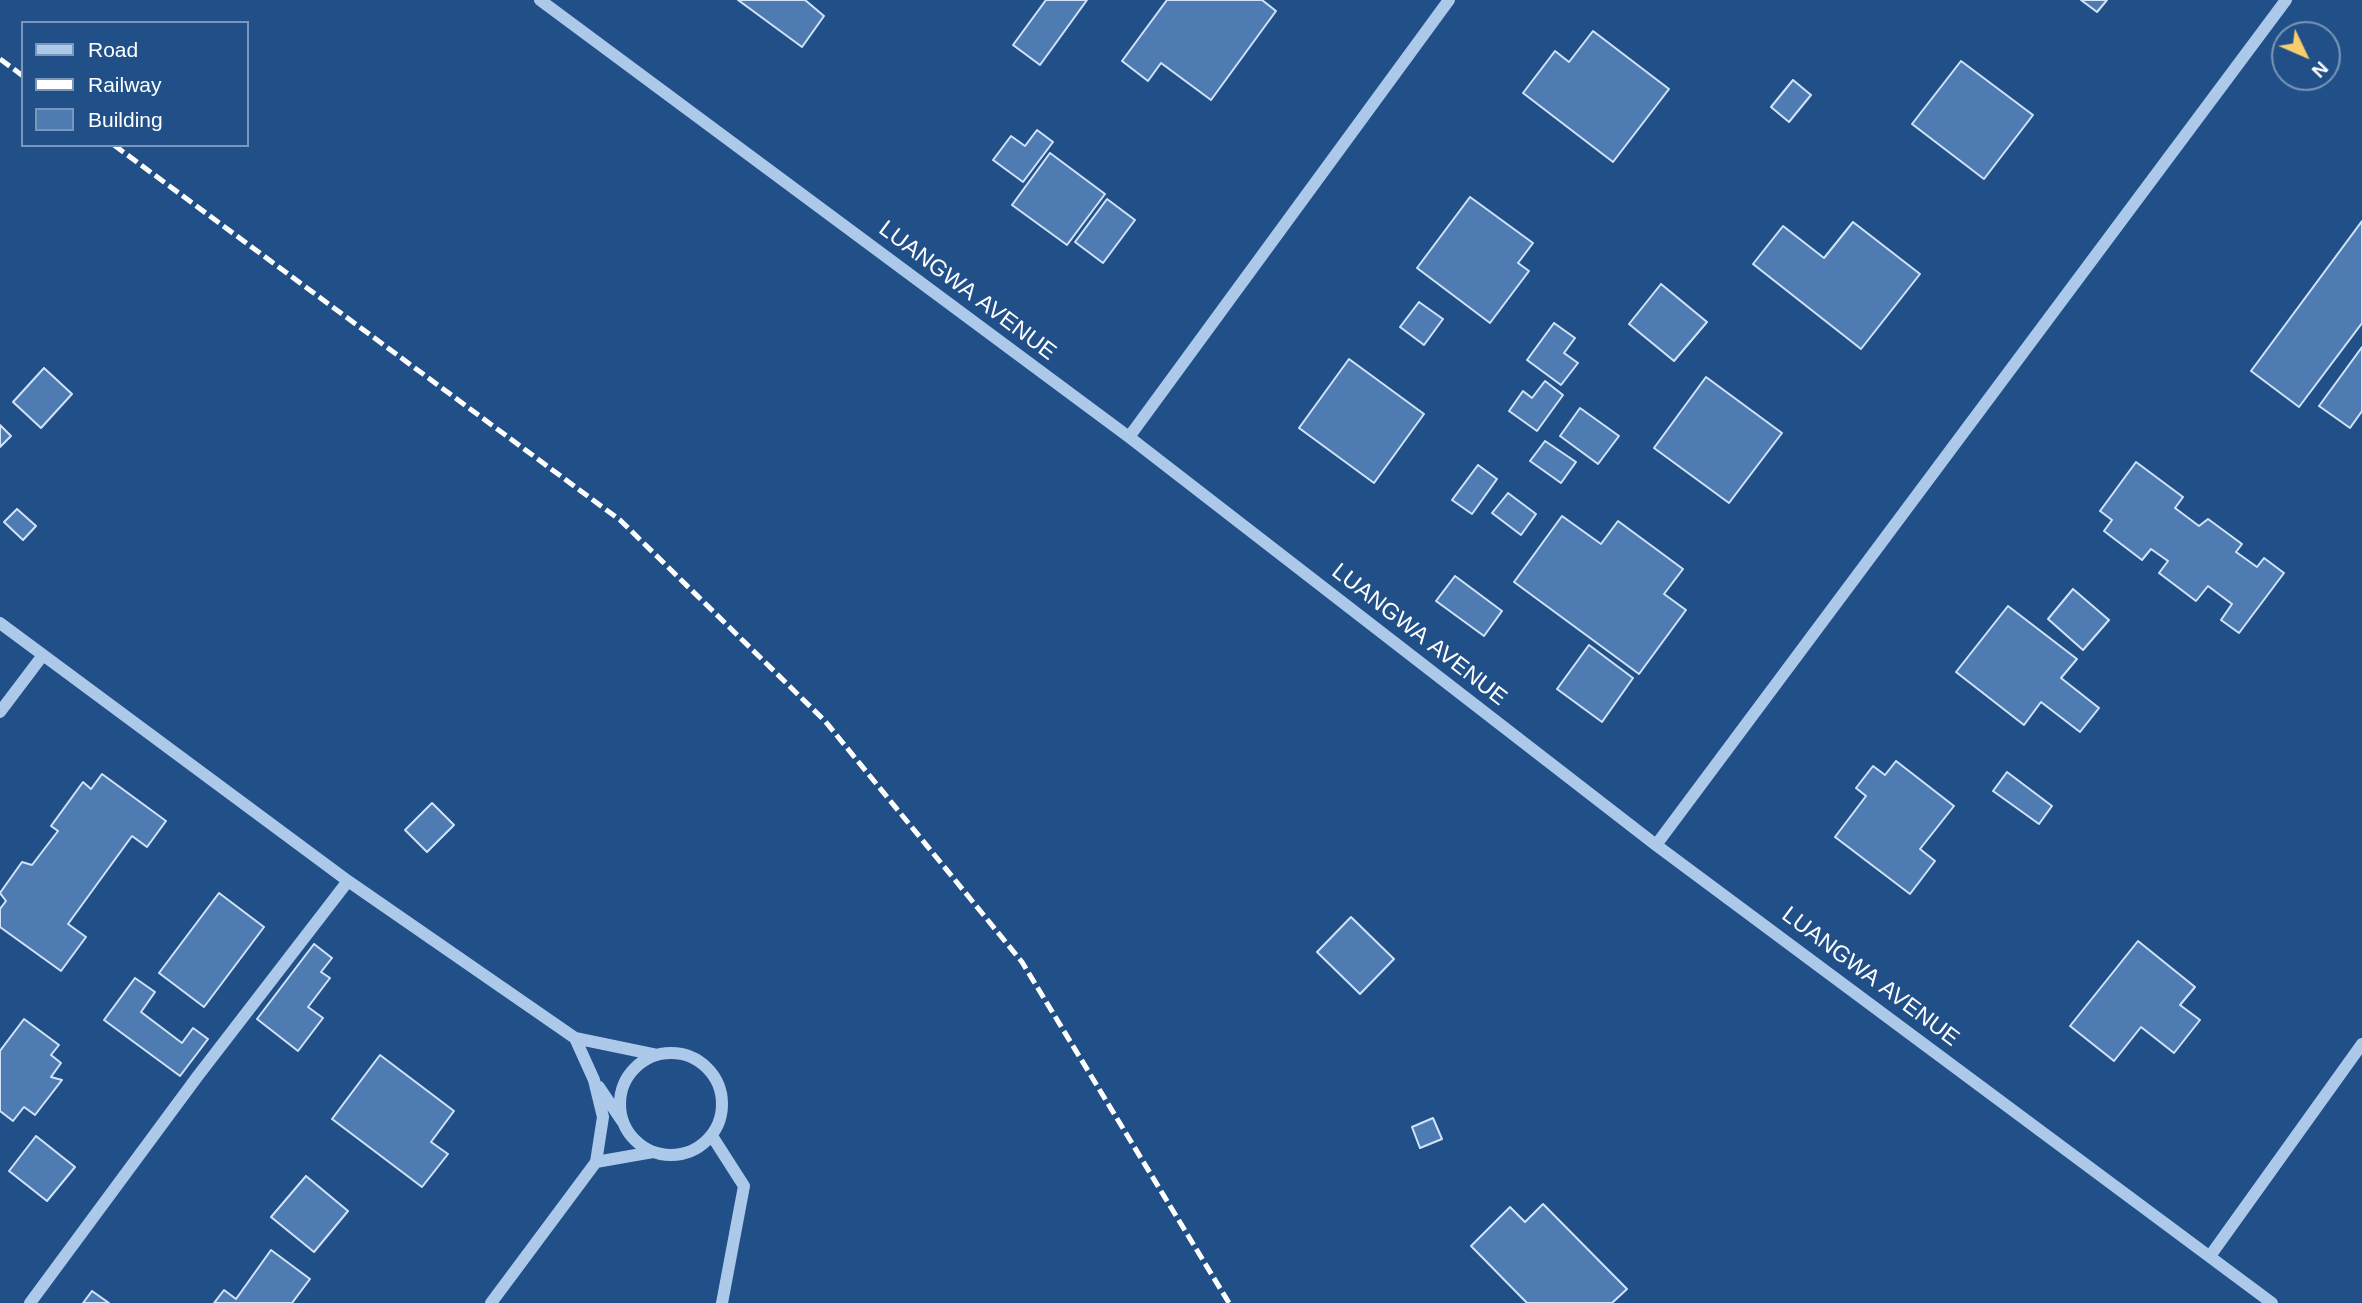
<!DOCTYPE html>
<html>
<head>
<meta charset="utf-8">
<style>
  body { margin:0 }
  #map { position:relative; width:2362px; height:1303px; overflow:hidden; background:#215089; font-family:Arial,sans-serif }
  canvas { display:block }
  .legend { position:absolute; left:21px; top:21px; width:228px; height:126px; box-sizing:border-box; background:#215089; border:2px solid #7a96b8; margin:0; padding:9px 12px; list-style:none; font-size:21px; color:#fff }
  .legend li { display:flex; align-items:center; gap:14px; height:35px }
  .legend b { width:35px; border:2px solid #7a96b8 }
  .north { position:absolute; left:2271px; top:21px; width:70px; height:70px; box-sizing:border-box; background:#215089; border:2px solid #7a96b8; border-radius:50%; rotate:134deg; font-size:19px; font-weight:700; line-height:28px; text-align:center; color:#fff }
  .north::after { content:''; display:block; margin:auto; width:24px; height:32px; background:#f7cd6e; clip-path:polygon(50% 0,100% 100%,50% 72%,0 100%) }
</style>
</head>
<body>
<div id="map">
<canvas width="2362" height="1303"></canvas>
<ul class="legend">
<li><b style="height:9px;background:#acc9ea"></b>Road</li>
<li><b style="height:9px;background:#fff"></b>Railway</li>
<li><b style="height:19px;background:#4e7cb2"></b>Building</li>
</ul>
<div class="north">N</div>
</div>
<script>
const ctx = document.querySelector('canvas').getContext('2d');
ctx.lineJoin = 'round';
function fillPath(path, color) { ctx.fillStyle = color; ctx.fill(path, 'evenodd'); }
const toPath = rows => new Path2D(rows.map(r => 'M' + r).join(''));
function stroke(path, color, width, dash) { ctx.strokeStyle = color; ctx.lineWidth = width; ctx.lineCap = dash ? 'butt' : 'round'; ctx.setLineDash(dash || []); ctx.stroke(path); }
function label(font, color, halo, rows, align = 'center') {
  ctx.font = font + ' Arial,sans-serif'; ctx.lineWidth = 5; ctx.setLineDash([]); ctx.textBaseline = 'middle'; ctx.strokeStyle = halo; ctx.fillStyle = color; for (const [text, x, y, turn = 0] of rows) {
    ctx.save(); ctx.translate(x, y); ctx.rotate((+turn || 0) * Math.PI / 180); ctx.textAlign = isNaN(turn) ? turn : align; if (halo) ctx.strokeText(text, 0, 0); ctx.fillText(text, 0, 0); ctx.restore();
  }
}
const building = toPath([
  [738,0,805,0,824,16,802,47,738,0],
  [1046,0,1087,0,1040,65,1013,45,1046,0],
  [1167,0,1262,0,1276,11,1211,100,1161,63,1148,81,1122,61,1167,0],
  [2081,0,2107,0,2097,12,2081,0],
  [1593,31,1669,89,1613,162,1523,93,1555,51,1569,62,1593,31],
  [1961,61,2033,115,1984,179,1912,124,1961,61],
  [1793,80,1811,95,1789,122,1771,107,1793,80],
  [1037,130,1053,142,1023,182,993,160,1011,136,1025,146,1037,130],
  [1050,153,1105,194,1067,245,1012,205,1050,153],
  [1470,197,1533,243,1518,263,1529,271,1490,323,1417,268,1470,197],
  [1107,199,1135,220,1103,263,1075,242,1107,199],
  [2362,221,2362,323,2299,407,2251,371,2362,221],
  [1853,222,1920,274,1861,349,1753,264,1783,226,1824,258,1853,222],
  [1661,284,1707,322,1674,361,1629,324,1661,284],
  [1419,302,1443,319,1424,345,1400,327,1419,302],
  [1554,323,1575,338,1564,353,1578,363,1561,385,1527,360,1554,323],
  [2362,347,2362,411,2350,428,2319,406,2362,347],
  [1349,359,1424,414,1374,483,1299,428,1349,359],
  [44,368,72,394,41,428,13,402,44,368],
  [1706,377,1782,433,1729,503,1654,448,1706,377],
  [1545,381,1563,395,1537,431,1509,411,1523,391,1532,398,1545,381],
  [1580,408,1619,436,1598,464,1560,436,1580,408],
  [0,425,11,436,0,447,0,425],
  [1545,441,1576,462,1561,483,1530,461,1545,441],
  [2136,462,2183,497,2175,508,2199,526,2208,519,2242,544,2236,552,2257,567,2264,558,2284,573,2239,633,2221,620,2232,604,2208,586,2196,601,2159,573,2168,561,2151,549,2142,560,2104,531,2112,520,2100,511,2136,462],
  [1478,465,1497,479,1472,514,1452,500,1478,465],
  [1508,493,1536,514,1521,535,1492,513,1508,493],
  [17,509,36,526,23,540,4,522,17,509],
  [1562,516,1601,544,1618,521,1683,569,1664,594,1686,610,1639,674,1514,582,1562,516],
  [1455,576,1502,611,1484,636,1436,601,1455,576],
  [2073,589,2109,620,2083,650,2048,619,2073,589],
  [2008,606,2077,659,2061,678,2099,708,2080,732,2041,702,2024,725,1956,672,2008,606],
  [1589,645,1633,678,1602,722,1557,689,1589,645],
  [1896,761,1954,806,1920,849,1935,861,1910,894,1835,837,1866,796,1856,788,1873,766,1885,775,1896,761],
  [2007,772,2052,806,2039,824,1993,791,2007,772],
  [102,774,166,821,147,847,132,836,68,924,86,937,61,971,0,927,0,909,6,901,0,893,22,862,32,865,58,831,51,826,83,782,91,789,102,774],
  [432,803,454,825,427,852,405,830,432,803],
  [219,893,264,927,204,1007,159,973,219,893],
  [1351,917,1394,959,1360,994,1317,952,1351,917],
  [2138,941,2195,987,2180,1005,2200,1020,2174,1053,2141,1027,2114,1061,2070,1026,2138,941],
  [314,944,332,958,321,972,330,978,308,1007,323,1018,298,1051,257,1019,314,944],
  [135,978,155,992,141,1012,182,1043,193,1028,208,1039,180,1076,104,1020,135,978],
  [24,1019,59,1045,51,1055,61,1063,51,1077,62,1080,35,1115,24,1107,13,1121,0,1111,0,1051,24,1019],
  [380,1055,454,1111,431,1142,448,1154,422,1187,332,1119,380,1055],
  [1433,1118,1442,1139,1420,1148,1412,1127,1433,1118],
  [36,1136,75,1167,47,1201,9,1171,36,1136],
  [306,1176,348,1211,314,1252,271,1217,306,1176],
  [1543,1204,1627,1289,1612,1303,1527,1303,1471,1246,1510,1207,1525,1222,1543,1204],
  [271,1250,310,1279,292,1303,214,1303,224,1290,236,1299,271,1250],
  [92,1291,109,1303,83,1303,92,1291]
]);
fillPath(building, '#4e7cb2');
stroke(building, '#d1e3f8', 2);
stroke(toPath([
  [540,0,1129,437,1656,845,2272,1303],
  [1129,437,1449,0],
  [0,623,348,881,575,1038,657,1055],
  [0,712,43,655],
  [1656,845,2286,0],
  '620 1104a51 51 0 1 1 102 0a51 51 0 1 1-102 0Z',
  [599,1087,622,1121],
  [712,1136,744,1186,722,1303],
  [596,1162,653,1152],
  [2210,1256,2362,1044],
  [30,1303,197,1077,348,881],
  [491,1303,596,1162,603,1117,594,1080,575,1038]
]), '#acc9ea', 12);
stroke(toPath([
  [0,59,23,76],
  [114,145,620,520,825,721,1022,962,1229,1303]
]), '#fff', 5, [12, 5]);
label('23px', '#fff', '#215089', [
  ["LUANGWA AVENUE",967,291,37],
  ["LUANGWA AVENUE",1419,635,38],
  ["LUANGWA AVENUE",1870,977,37]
]);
</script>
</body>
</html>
